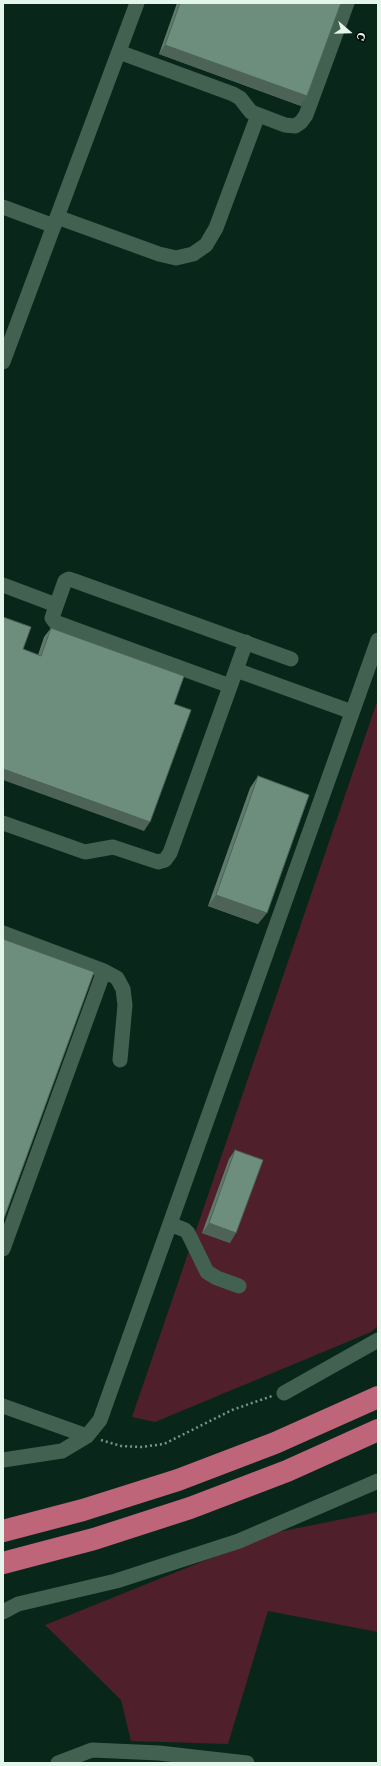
<!DOCTYPE html>
<html>
<head>
<meta charset="utf-8">
<style>
  body { margin:0 }
  #map { position:relative; width:381px; height:1766px; overflow:hidden; background:#08271a; font-family:"Roboto Serif",serif }
  canvas { display:block }
  .frame { position:absolute; inset:0; border:4px solid #e4f5ec; pointer-events:none }
  .north { position:absolute; left:329px; top:12px; width:40px; height:40px; -webkit-text-stroke:3px #030d07; paint-order:stroke; rotate:110deg; font-size:11px; font-weight:700; line-height:16px; text-align:center; color:#e4f5ec }
  .north::after { content:''; display:block; margin:auto; width:14px; height:18px; background:#e4f5ec; clip-path:polygon(50% 0,100% 100%,50% 72%,0 100%) }
</style>
</head>
<body>
<div id="map">
<canvas width="381" height="1766"></canvas>
<div class="frame"></div>
<div class="north">С</div>
</div>
<script>
const ctx = document.querySelector('canvas').getContext('2d');
ctx.lineJoin = 'round';
function fillPath(path, color) { ctx.fillStyle = color; ctx.fill(path, 'evenodd'); }
const toPath = rows => new Path2D(rows.map(r => 'M' + r).join(''));
function stroke(path, color, width, dash) { ctx.strokeStyle = color; ctx.lineWidth = width; ctx.lineCap = dash ? 'butt' : 'round'; ctx.setLineDash(dash || []); ctx.stroke(path); }
fillPath(toPath([
  [378,699,378,1326,371,1332,155,1422,132,1417],
  [378,1512,378,1632,268,1611,228,1744,131,1741,121,1700,45,1625,273,1533]
]), '#4f1f2c');
stroke(toPath([
  [101,1440,121,1446,141,1447,164,1444,232,1410,272,1396]
]), '#7b9388', 2.5, [2, 3]);
stroke(toPath([
  [119,52,233,94,240,98,251,112,285,125,295,126,301,122,306,115,347,3],
  [3,207,54,226],
  [57,217,159,254,176,258,193,254,206,245,216,228,258,115],
  [3,362,137,3],
  [3,585,56,605],
  [236,670,246,642],
  [230,686,55,622,52,618,54,612,65,581,69,579,75,581,291,659],
  [3,823,85,852,113,847,158,862,165,860,170,853,236,670,352,712],
  [3,933,104,971,117,978,123,989,125,1005,120,1060],
  [170,1224,185,1230,188,1233,207,1272,217,1278,239,1286],
  [3,1249,104,971],
  [284,1393,378,1340],
  [3,1406,87,1436],
  [3,1460,62,1451,87,1436,100,1420,378,640],
  [3,1612,18,1604,116,1581,239,1541,378,1481],
  [58,1763,92,1750,159,1753,247,1763]
]), '#426151', 15);
stroke(toPath([
  [3,1531,83,1510,178,1480,275,1443,378,1397],
  [3,1563,94,1539,190,1508,287,1471,378,1430]
]), '#be657a', 22);
fillPath(toPath([
  [177,3,341,3,301,106,159,54],
  [51,628,174,704,144,831,38,655,44,637],
  [258,776,258,924,208,906,250,788],
  [235,1150,230,1243,202,1233,229,1159]
]), '#5f7a6c');
fillPath(toPath([
  [165,45,307,96,301,106,159,54],
  [3,769,150,822,144,831,3,780],
  [216,895,267,913,258,924,208,906],
  [209,1223,236,1233,230,1243,202,1233]
]), '#4d6358');
const building = toPath([
  [180,3,341,3,307,96,165,45,180,3],
  [3,617,31,627,23,649,41,656,51,628,184,676,174,704,191,710,150,822,3,769,3,617],
  [258,776,309,795,267,913,216,895,258,776],
  [3,939,94,972,3,1221,3,939],
  [235,1150,263,1160,236,1233,209,1223,235,1150]
]);
fillPath(building, '#6e8e7d');
stroke(building, '#4d6358', 1);
</script>
</body>
</html>
